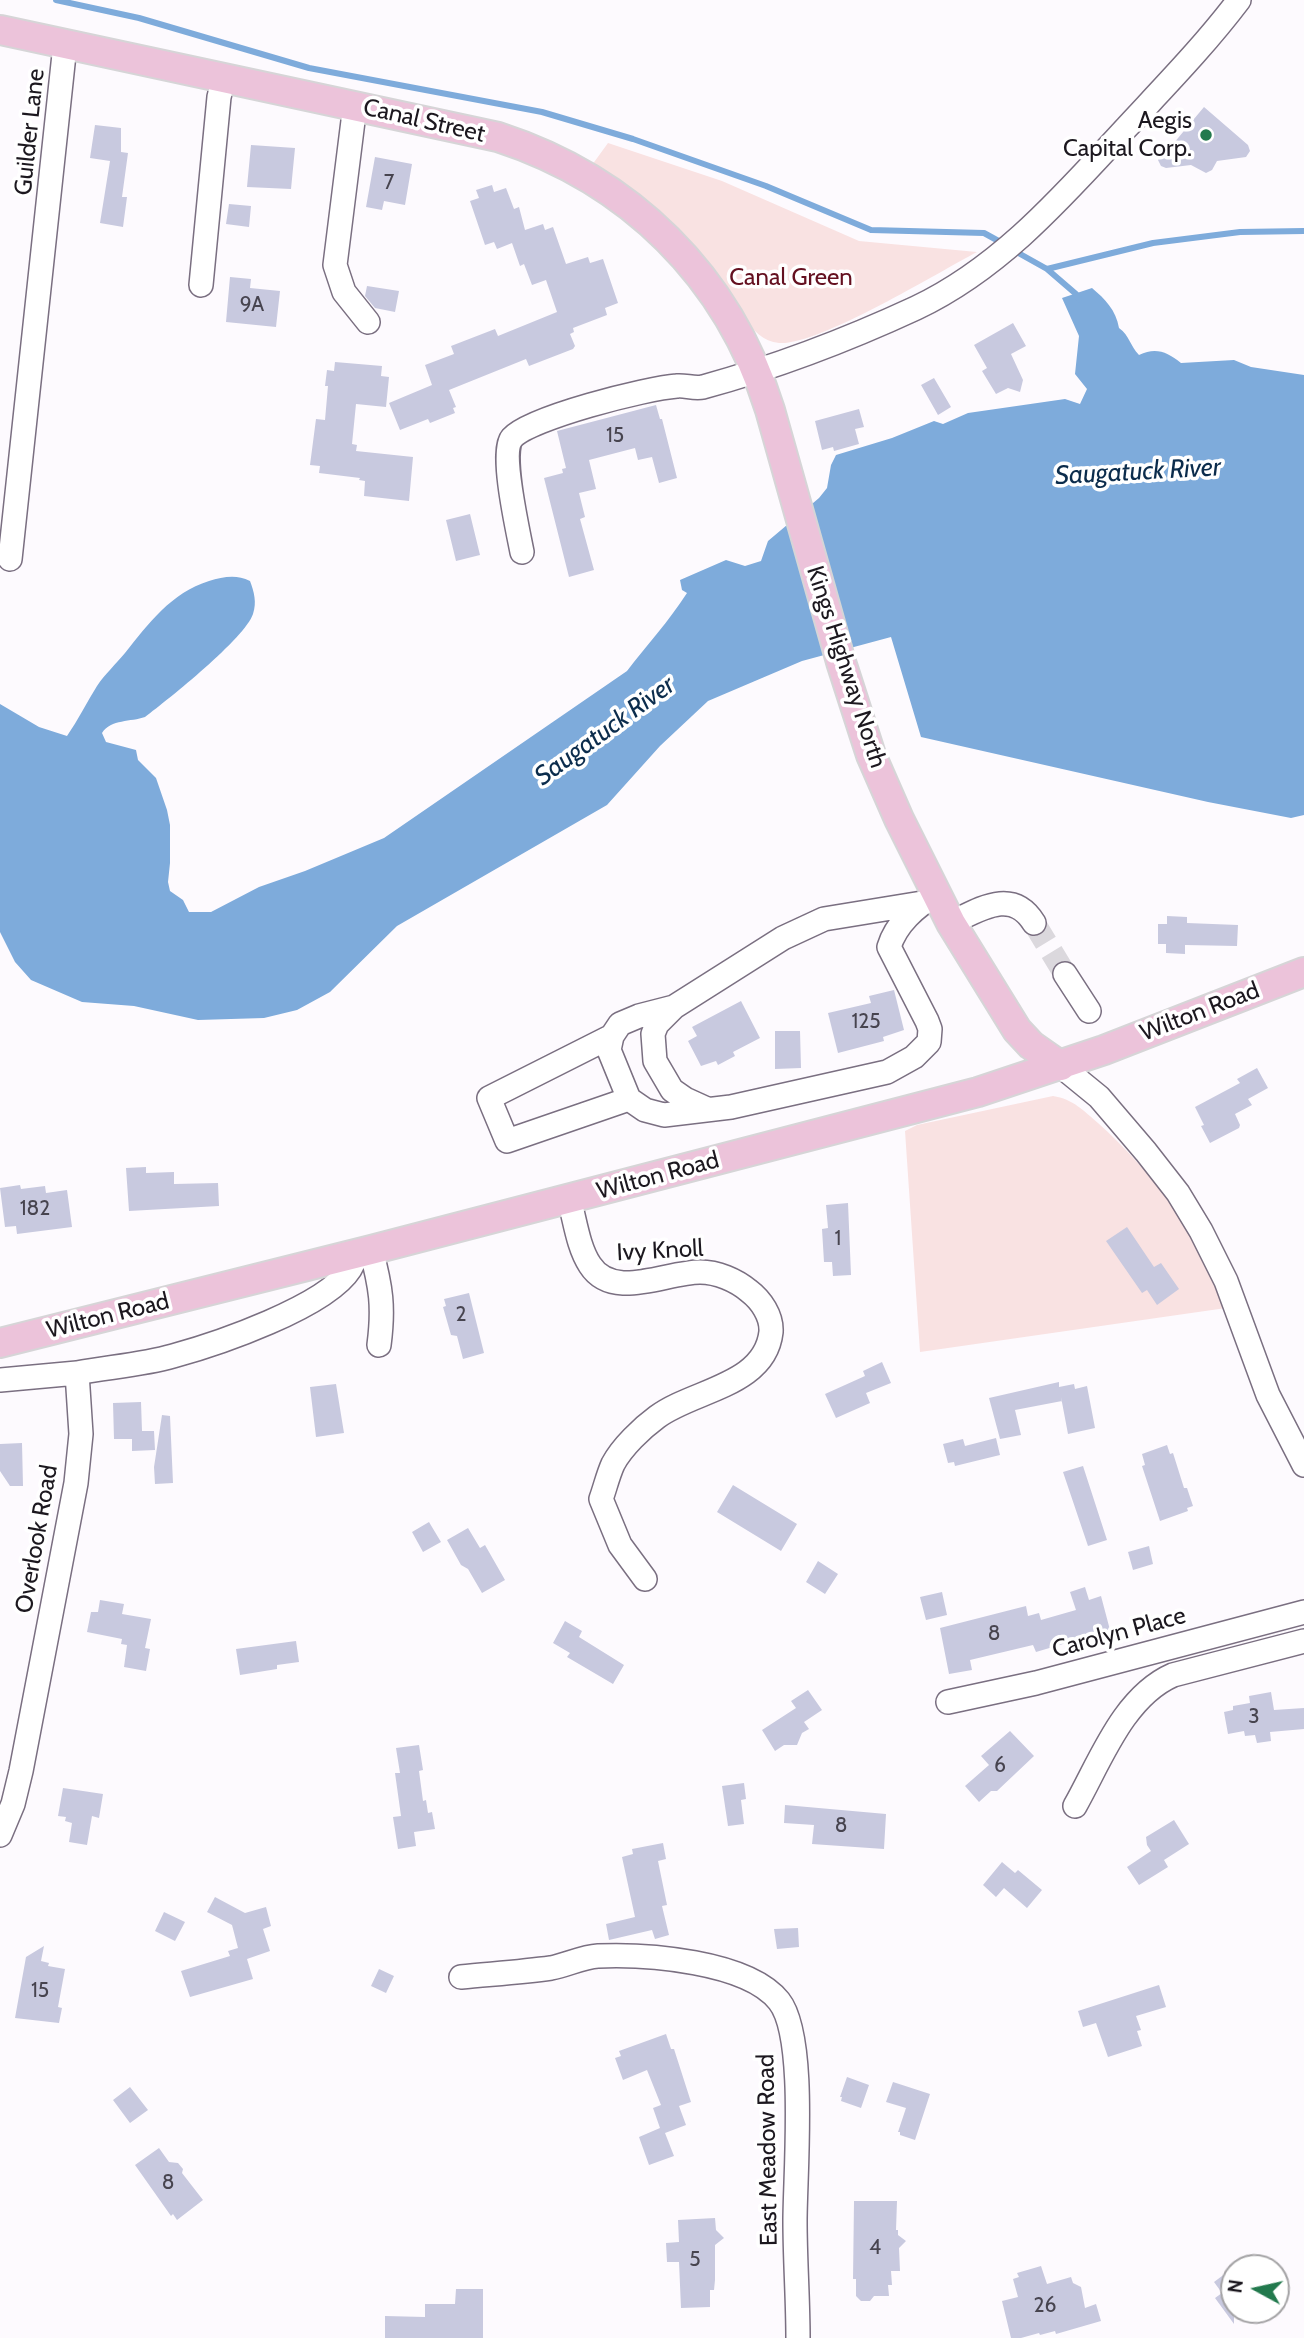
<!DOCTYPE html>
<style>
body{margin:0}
#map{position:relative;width:1304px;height:2338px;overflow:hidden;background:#fdfafe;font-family:Cabin,sans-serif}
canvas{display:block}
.north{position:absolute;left:1220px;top:2254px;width:70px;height:70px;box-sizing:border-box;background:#fff;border:2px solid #a4a3a5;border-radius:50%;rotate:278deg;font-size:19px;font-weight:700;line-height:28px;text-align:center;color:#1c181f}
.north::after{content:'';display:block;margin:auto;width:24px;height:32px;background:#22794d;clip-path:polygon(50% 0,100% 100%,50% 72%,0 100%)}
</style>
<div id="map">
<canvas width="1304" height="2338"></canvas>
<div class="north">N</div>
</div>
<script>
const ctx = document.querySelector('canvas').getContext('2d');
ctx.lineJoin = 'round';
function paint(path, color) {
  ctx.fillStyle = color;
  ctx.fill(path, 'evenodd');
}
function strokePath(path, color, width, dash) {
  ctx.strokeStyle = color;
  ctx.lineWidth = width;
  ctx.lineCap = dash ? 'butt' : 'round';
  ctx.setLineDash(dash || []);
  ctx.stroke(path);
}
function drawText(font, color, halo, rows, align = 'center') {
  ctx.font = font + ' Cabin,sans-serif';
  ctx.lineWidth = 7;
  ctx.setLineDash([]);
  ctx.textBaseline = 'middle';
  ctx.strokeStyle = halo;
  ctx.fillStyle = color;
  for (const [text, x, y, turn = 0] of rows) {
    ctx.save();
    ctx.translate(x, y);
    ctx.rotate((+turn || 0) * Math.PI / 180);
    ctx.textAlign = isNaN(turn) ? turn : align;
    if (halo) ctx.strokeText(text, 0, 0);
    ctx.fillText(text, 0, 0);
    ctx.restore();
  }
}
paint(new Path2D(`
 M608 143 722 181 859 241 977 252C937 273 818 346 779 343 748 340 736 299 720 278 686 231 638 199 592 165Z
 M1053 1096C1073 1099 1084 1111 1098 1123 1154 1173 1201 1239 1226 1308L920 1352 905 1131 917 1125Z`), '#f9e2e2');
paint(new Path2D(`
 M1092 288C1105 299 1116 310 1119 328 1130 336 1130 346 1139 355 1156 347 1167 352 1181 363L1234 360 1251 367 1304 375V815L1291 818 1208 802 921 737 891 637 802 661 708 701 660 746 607 805 397 926 330 992 297 1010 264 1018 198 1020 134 1006 82 1002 31 980 15 962 0 932V704L39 727 67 736C78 720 87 702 97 686 105 674 116 664 125 653 149 623 171 593 209 581 223 577 236 574 250 581 254 592 257 602 253 614 245 638 169 699 145 717 131 722 111 719 102 733L106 742 136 750 138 760 156 778 167 810 170 825V863L168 882 170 891 183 900 189 912H211L259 887 305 871 384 838 627 671C647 645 669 621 687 593L682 590 680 580 726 560 745 566 761 561 768 541 819 498 827 488 831 465 836 455 892 438 934 421 943 424 968 413 1065 399 1080 404 1087 389 1075 374 1079 336 1062 298Z`), '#7eabdb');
strokePath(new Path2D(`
 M56 0 139 18 309 68 542 112 633 139 766 186 871 230 984 233 1004 244
 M1013 250 1047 269 1153 243 1240 232 1304 231
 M1047 269 1076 294 1079 299`), '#7eabdb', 6);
paint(new Path2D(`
 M1204 107 1248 145 1250 151 1246 157 1217 161 1212 170 1206 173 1191 165 1166 168 1161 166 1158 160 1160 154 1168 150Z
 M95 125 121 128V152L128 153 122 197H127L123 227 100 223 110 161 90 158Z
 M251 145 295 148 291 189 247 187Z
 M375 157 412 164 405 205 384 201 382 210 366 207Z
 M492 185 494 192 506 188 514 209 519 207 525 230 543 224 545 230 553 227 566 264 588 257 590 263 603 259 618 303 605 308 607 315 573 328 574 332 570 334 575 346 573 349 529 366 526 359 449 390 456 407 453 408 455 413 430 423 428 419 400 430 389 403 432 385 425 365 454 354 451 346 495 329 498 336 557 312 546 280 532 285 524 264 520 266 512 243 497 249 494 242 485 245 470 201 479 198 476 190Z
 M229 204 251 206 249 227 226 224Z
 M230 277 251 279 250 288 280 291 276 327 226 322Z
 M367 286 399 291 395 312 375 308 365 296Z
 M1013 323 1026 346 1011 354 1023 380 1020 392 1008 388 996 394 982 371 987 368 974 345Z
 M335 362 382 366 381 376 389 377 386 407 356 404 352 444 357 445 356 451 413 457 409 501 364 496 365 481 359 480 360 478 319 473 320 466 310 465 316 419 325 420 328 386H325L327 370 334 371Z
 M934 378 951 407 938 415 921 385Z
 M656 405 660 419H662L677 478 659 483 652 457 638 460 635 448 589 460 596 489 579 493 585 517 580 519 594 570 569 577 544 478 563 473 562 469 566 468 557 431Z
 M859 409 864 427 855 429 859 444 834 451 833 447 822 450 815 421Z
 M470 514 480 555 456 561 446 520Z
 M1167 916 1187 917V923L1238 925 1237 946 1185 945V954L1166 953V944H1158V924H1167Z
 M894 990 904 1030 883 1037 884 1041 838 1053 828 1013 871 1003 869 996Z
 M741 1001 760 1038 733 1052 735 1056 718 1065 716 1061 701 1066 688 1041 697 1036 692 1027Z
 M775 1031H800L801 1068 775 1069Z
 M1257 1068 1268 1088 1248 1099 1252 1105 1235 1114 1240 1125 1239 1128 1210 1143 1201 1126 1204 1125 1195 1107 1240 1083 1237 1079Z
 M146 1167V1173L174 1172V1184L218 1183 219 1206 129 1211 126 1168Z
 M20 1185 21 1189 45 1186 46 1193 67 1190 72 1227 17 1234 16 1226 5 1227 0 1188Z
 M848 1203 851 1275 833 1276 832 1262H824L822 1229 828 1228 826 1205Z
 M1127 1227 1154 1267 1161 1263 1179 1289 1157 1305 1147 1290 1142 1293 1106 1241Z
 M469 1293 484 1353 463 1359 457 1336 451 1335 443 1307 446 1306 444 1299Z
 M882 1362 891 1383 866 1393 870 1403 836 1418 825 1394 865 1376 863 1371Z
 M1059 1382V1387L1074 1384 1075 1389 1087 1386 1095 1428 1068 1434 1061 1397 1062 1401 1015 1410 1021 1435 1000 1439 989 1398Z
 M336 1384 344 1433 316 1437 310 1387Z
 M141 1402 142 1431H154L155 1450 132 1451V1439H114L113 1403Z
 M162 1415 170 1416 173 1483 155 1484 154 1467Z
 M996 1438 1000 1455 955 1466 954 1462 948 1463 943 1444 963 1439 965 1446Z
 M22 1443 23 1486H10L0 1471V1444Z
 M1167 1445 1170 1454 1173 1453 1184 1488H1187L1193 1506 1187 1508 1188 1511 1160 1521 1142 1466 1145 1465 1142 1454Z
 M1083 1466 1107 1540 1088 1546 1063 1472Z
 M733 1485 797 1524 781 1551 717 1512Z
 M429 1522 441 1542 423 1552 412 1532Z
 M468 1528 480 1548 485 1545 505 1580 482 1593 468 1569 461 1565 447 1540Z
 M1149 1546 1153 1564 1133 1570 1128 1552Z
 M818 1561 838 1574 825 1594 806 1582Z
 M1085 1587 1089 1600 1101 1596 1110 1630 1036 1652 1033 1645 970 1660 972 1670 949 1674 940 1628 1026 1606 1028 1616 1039 1613 1041 1620 1076 1610 1070 1592Z
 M942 1592 947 1615 926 1620 920 1597Z
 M100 1600 124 1604 122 1614 151 1619 145 1648 150 1649 146 1671 124 1667 127 1645 121 1644 122 1639 87 1632 91 1612H98Z
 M565 1621 582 1631 579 1637 624 1665 613 1684 567 1657 570 1653 553 1643Z
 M296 1641 299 1662 277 1665V1669L240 1675 236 1649Z
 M808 1690 822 1710 804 1722 809 1729 802 1733 797 1745H784L775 1751 762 1730 796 1708 791 1701Z
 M1271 1692 1274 1710 1304 1708V1729L1270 1732 1271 1741 1257 1743 1255 1735 1245 1736 1244 1731 1228 1734 1224 1712 1233 1710V1706L1250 1703 1249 1696Z
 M1010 1731 1034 1756 997 1791H991L979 1802 965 1786 989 1765 981 1756Z
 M419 1745 423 1770 419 1771 423 1801 426 1800 428 1813 432 1812 435 1829 414 1832 416 1846 398 1849 393 1817 401 1816 395 1773H400L396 1748Z
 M744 1783 746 1799 741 1800 744 1824 728 1826 722 1786Z
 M63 1788 103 1794 99 1818 92 1816 87 1845 69 1842 72 1823 65 1821 66 1817 58 1816Z
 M785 1805 886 1814 884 1849 812 1844 814 1825 784 1823Z
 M1174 1820 1189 1844 1164 1860 1168 1867 1139 1885 1127 1867 1151 1851 1147 1845 1146 1837Z
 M663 1843 666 1859 658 1861 667 1905 662 1906 669 1935 655 1939 652 1930 609 1940 606 1924 635 1917 622 1857 633 1854 632 1849Z
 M1002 1862 1015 1873 1018 1870 1042 1890 1027 1908 1004 1888 996 1897 983 1885Z
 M215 1897 245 1913 266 1907 271 1926 263 1929 270 1951 247 1959 253 1979 190 1997 181 1971 230 1956 228 1951 238 1948 232 1925 207 1912Z
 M164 1912 185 1922 175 1941 155 1931Z
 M798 1928 799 1947 777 1949 774 1929Z
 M44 1946 41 1961 49 1963 48 1966 65 1969 58 2007 62 2008 59 2023 15 2018 26 1957Z
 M379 1969 394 1976 386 1993 371 1986Z
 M1159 1985 1166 2007 1136 2016 1141 2030 1137 2031 1142 2046 1108 2057 1096 2023 1083 2027 1078 2011Z
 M666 2034 671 2049H674L691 2102 679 2106 686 2125 665 2133 674 2156 649 2165 639 2137 660 2128 653 2108 661 2105 647 2070 623 2080 615 2058 621 2056 619 2051Z
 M847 2077 869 2085 861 2108 841 2101 842 2097H840Z
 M893 2082 930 2094 915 2140 900 2135V2132H898L906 2108 886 2102Z
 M130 2087 148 2110 130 2123 113 2100Z
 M159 2148 169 2162 178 2163 183 2169 182 2173 203 2200 177 2220 173 2214 171 2216 135 2165Z
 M854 2201H897L896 2230H898V2235L906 2241 899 2248 900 2271H891L892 2285H888L889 2296H874L870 2301H861L856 2296V2279H853Z
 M715 2218 716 2230 724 2238 715 2245V2280L714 2290H710V2307L681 2308 679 2262H667L666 2243 679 2242 678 2220Z
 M1041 2266 1047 2284 1071 2277 1073 2283 1081 2287 1085 2308 1096 2304 1101 2321 1056 2334 1055 2331 1040 2335 1039 2333 1021 2338H1011L1002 2301 1018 2297 1013 2279 1019 2277 1017 2273Z
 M1234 2267V2324L1215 2298 1222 2293 1214 2282Z
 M456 2289H483V2338H385V2316L425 2317V2304H455Z`), '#c8c9df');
strokePath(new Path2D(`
 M1034 923 1065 974`), '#dbd8dd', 23, [23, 11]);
const minor = new Path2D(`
 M355 105 335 265 344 292 368 322
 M201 285 219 97 224 78
 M522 552C518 531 500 452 512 438 529 418 647 388 677 386 685 385 694 389 703 387 776 367 847 340 916 308 1001 268 1064 195 1127 127 1165 86 1205 45 1239 0
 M10 559 65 45
 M951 923C979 910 1012 887 1034 923
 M1065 974 1089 1011
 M674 1007 639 1016 620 1024 612 1036 609 1050 629 1099 645 1110 664 1115 731 1107 887 1072 914 1057 929 1042 930 1029 927 1021 889 947C896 924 916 906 936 895
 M612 1036 489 1098 507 1141 629 1099
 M1061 1066 1099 1097 1146 1152 1178 1193 1201 1231 1226 1281 1268 1395 1304 1465
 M707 1109 685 1099 672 1090 655 1061 653 1034 657 1024 674 1007 783 938 824 919 922 903
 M569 1199C575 1220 578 1247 590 1265 613 1301 666 1272 700 1272 717 1272 736 1280 749 1291 761 1300 772 1316 771 1332 765 1386 693 1390 657 1417 642 1428 622 1447 613 1464 608 1475 605 1488 601 1499L620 1545 645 1579
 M371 1250C381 1287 384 1307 379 1345
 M77 1373C108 1367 142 1365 173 1356 217 1344 326 1307 350 1269 353 1264 355 1259 357 1254
 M0 1380 77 1373 81 1434 76 1483 21 1771 13 1804 0 1835
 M948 1702 1036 1683 1304 1612
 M1075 1806C1100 1762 1123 1697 1173 1675L1304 1641
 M461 1977C491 1974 522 1972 551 1968 567 1965 582 1957 598 1956 646 1954 747 1961 779 2001 807 2036 795 2172 795 2221 795 2260 798 2299 798 2338`);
const major = new Path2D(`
 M0 30 498 137C630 180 728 276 770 410L841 662 871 755 899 819 951 923 1017 1030 1031 1045 1061 1066
 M0 1343 371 1250 978 1092 1104 1050 1304 972`);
strokePath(minor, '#7a6f81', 26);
strokePath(major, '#d6d5d7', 32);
strokePath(minor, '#fff', 23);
strokePath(major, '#ecc3da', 28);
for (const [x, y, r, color] of [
 [1206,135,7,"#22794d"]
]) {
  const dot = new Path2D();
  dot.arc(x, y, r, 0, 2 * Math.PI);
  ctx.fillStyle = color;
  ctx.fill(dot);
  strokePath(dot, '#fff', 2.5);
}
drawText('21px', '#47444f', null, [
 ["7",389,183],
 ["9A",252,305],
 ["15",615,436],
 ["125",866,1022],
 ["182",35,1209],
 ["1",838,1239],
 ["2",461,1315],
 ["8",994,1634],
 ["3",1254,1717],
 ["6",1000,1766],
 ["8",841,1826],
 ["15",40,1991],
 ["8",168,2183],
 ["4",875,2248],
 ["5",695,2260],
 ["26",1045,2306]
]);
drawText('24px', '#1c181f', '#fff', [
 ["Canal Street",424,121,13],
 ["Guilder Lane",30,132,-84],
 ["Kings Highway North",846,667,72],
 ["Wilton Road",1200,1012,-21],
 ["Wilton Road",658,1176,-15],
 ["Ivy Knoll",660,1251,-3],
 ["Wilton Road",108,1316,-14],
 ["Overlook Road",37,1539,-80],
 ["Carolyn Place",1119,1633,-15],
 ["East Meadow Road",768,2150,-91]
]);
drawText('24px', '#1c181f', '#fff', [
 ["Aegis",1192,121],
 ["Capital Corp.",1192,149]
], 'right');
drawText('24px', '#641020', '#fff', [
 ["Canal Green",791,278]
]);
drawText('italic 26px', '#0b2c4c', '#fff', [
 ["Saugatuck River",1138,472,-3],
 ["Saugatuck River",605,731,-36]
]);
</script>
